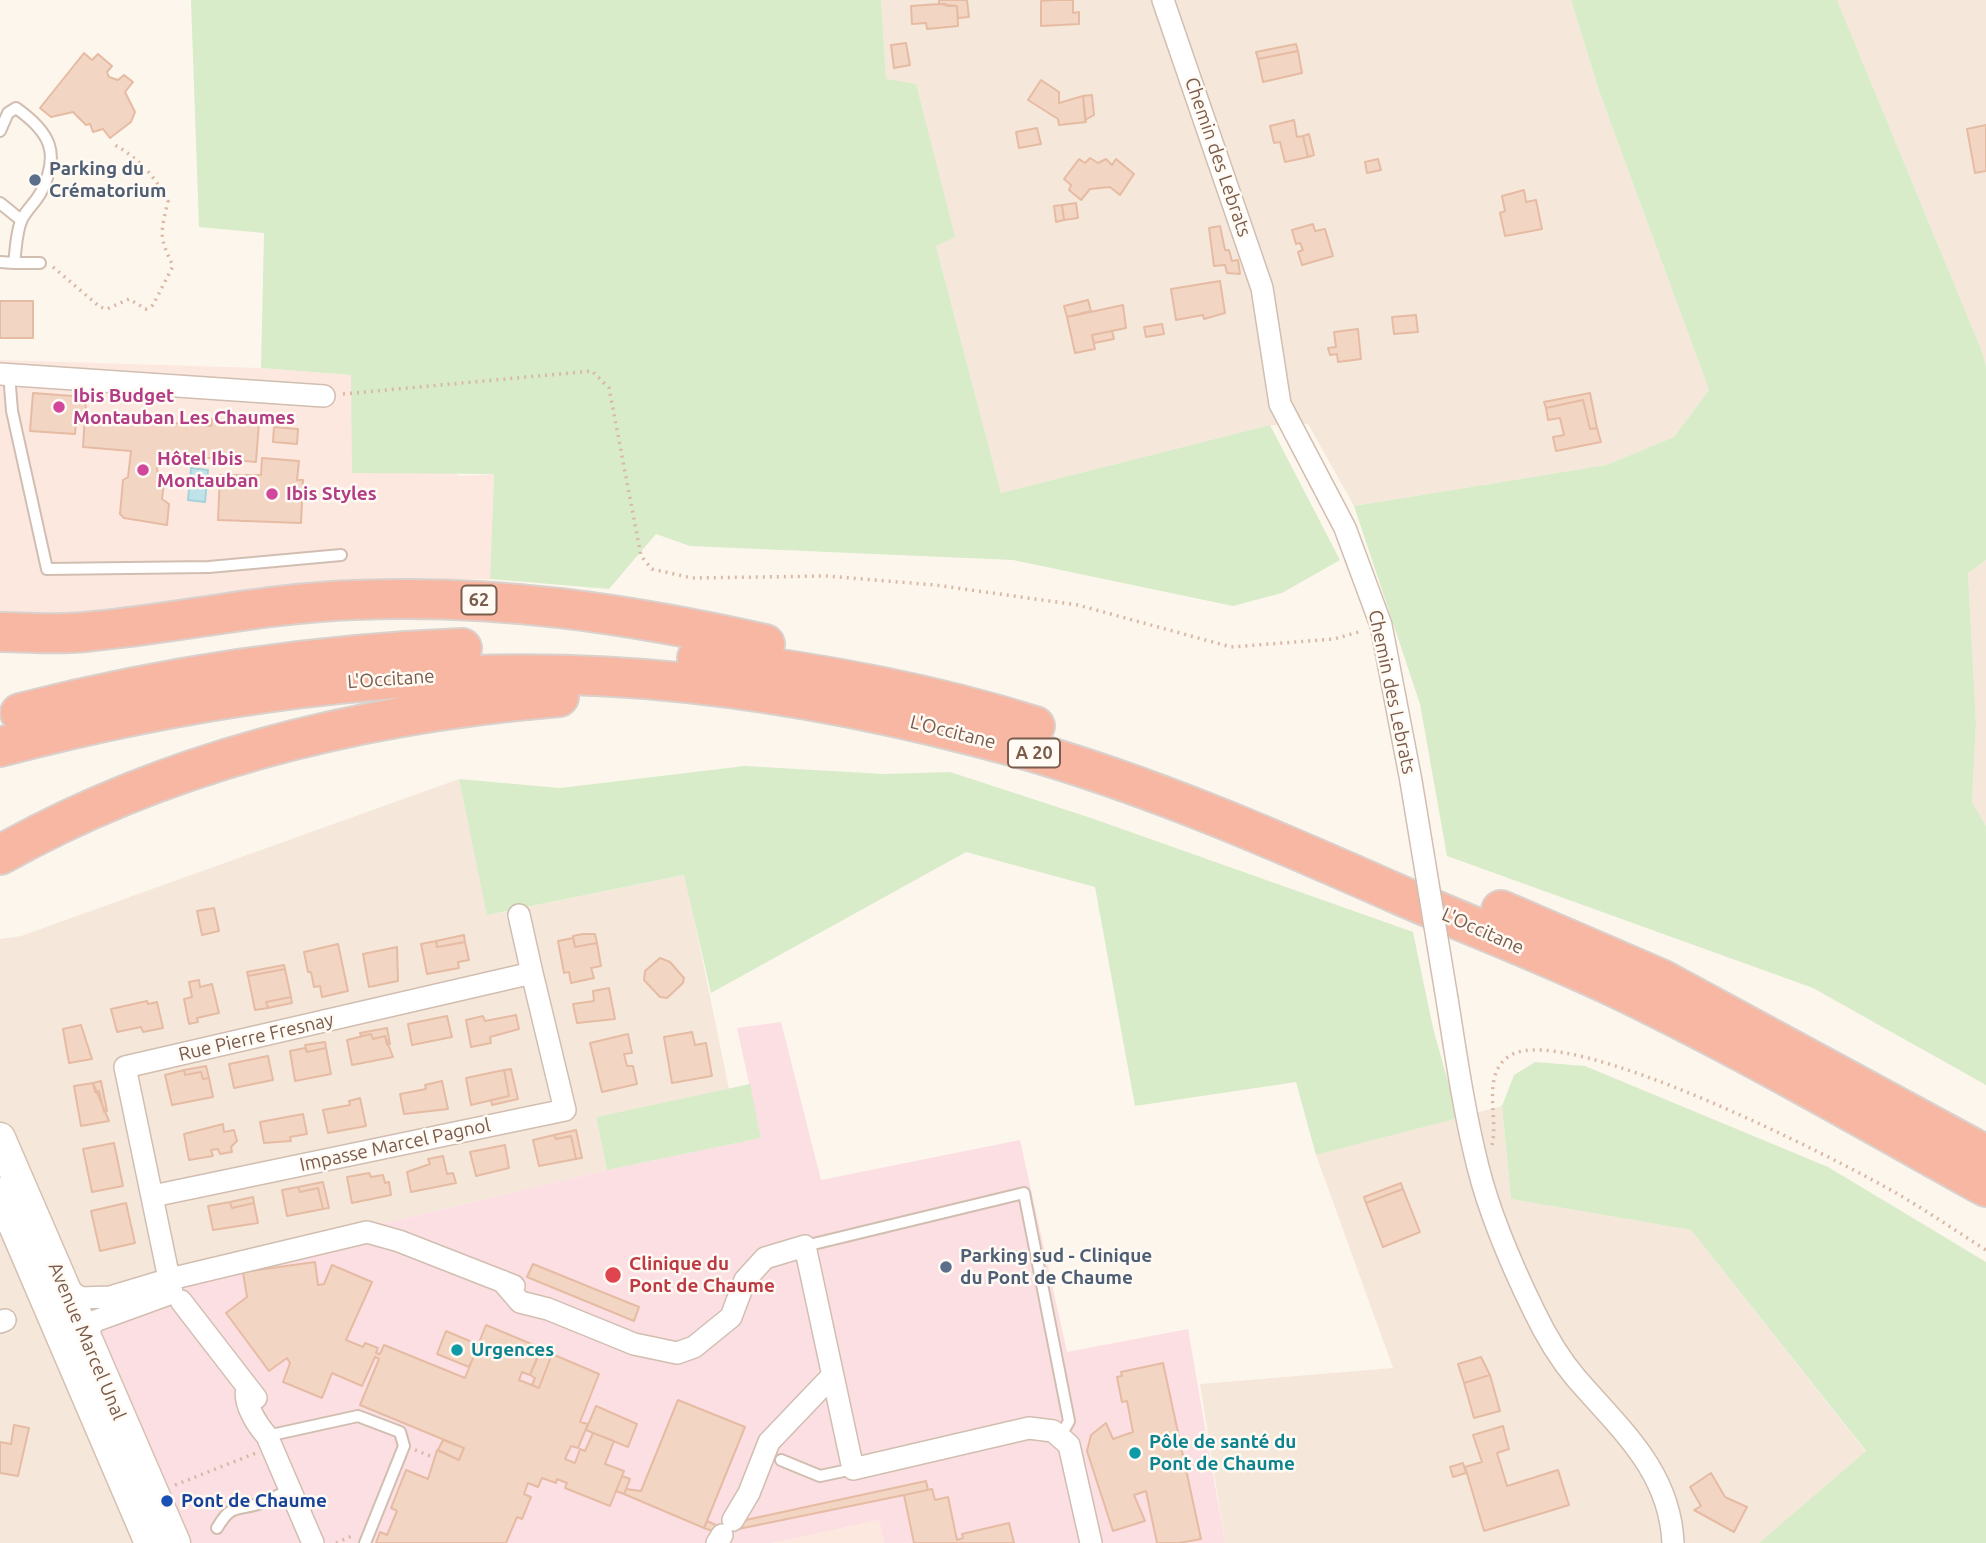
<!DOCTYPE html>
<meta charset="utf-8">
<style>
body{margin:0}
canvas{display:block;background:#fdf6ec}
</style>
<canvas width="1986" height="1543"></canvas>
<script>
const ctx = document.querySelector('canvas').getContext('2d');
ctx.lineJoin = 'round';
function paint(path, color) {
  ctx.fillStyle = color;
  ctx.fill(path, 'evenodd');
}
function strokePath(path, color, width, dash) {
  ctx.strokeStyle = color;
  ctx.lineWidth = width;
  ctx.lineCap = dash ? 'butt' : 'round';
  ctx.setLineDash(dash || []);
  ctx.stroke(path);
}
function drawText(font, color, halo, rows, align = 'center') {
  ctx.font = font + ' Ubuntu,sans-serif';
  ctx.lineWidth = 5;
  ctx.setLineDash([]);
  ctx.textBaseline = 'middle';
  ctx.strokeStyle = halo;
  ctx.fillStyle = color;
  for (const [text, x, y, turn = 0] of rows) {
    ctx.save();
    ctx.translate(x, y);
    ctx.rotate((+turn || 0) * Math.PI / 180);
    ctx.textAlign = isNaN(turn) ? turn : align;
    if (halo) ctx.strokeText(text, 0, 0);
    ctx.fillText(text, 0, 0);
    ctx.restore();
  }
}
paint(new Path2D(`
 M881 0H1571L1599 91 1709 390 1674 437 1606 465 1354 506 1308 424 1270 425 1001 493 936 246 954 237 886 80Z
 M1837 0H1986V367L1983 354Z
 M1986 560V826L1972 802 1976 723 1968 572Z
 M459 779 488 915 685 875 729 1089 596 1117 607 1170 222 1262 168 1301 106 1329 187 1543H0V939L21 936Z
 M1502 1106 1511 1199 1691 1230 1866 1452 1759 1543H1225L1200 1384 1393 1368 1316 1155Z`), '#f5e8da');
paint(new Path2D(`
 M0 360 261 368 352 375 459 476 494 474 490 579 320 581 40 618 0 615Z
 M879 1520 884 1543H772Z`), '#fde8e0');
paint(new Path2D(`
 M781 1022 821 1180 1020 1140 1067 1352 1188 1329 1225 1543H884L879 1520 772 1543H187L100 1336 106 1329 168 1301 177 1283 222 1262 607 1170 761 1138 737 1028Z`), '#fbdfe3');
paint(new Path2D(`
 M191 0H881L886 79 916 84 955 237 936 246 1001 493 1270 425 1340 560 1282 593 1233 606 1013 560 690 546 656 534 609 589 490 579 494 474 352 473 351 375 261 368 264 233 199 227Z
 M1571 0H1837L1983 354 1986 367V560L1968 573 1976 723 1972 802 1986 826V1085L1813 988 1447 856 1420 704 1354 506 1606 465 1674 437 1709 390 1599 91Z
 M745 766 884 774 950 772 1091 818 1413 932 1433 1028 1458 1118 1316 1155 1296 1082 1135 1106 1095 887 966 852 711 993 684 875 487 915 459 779 560 788Z
 M1535 1062 1585 1066 1828 1167 1986 1262V1543H1759L1866 1451 1691 1230 1511 1199 1502 1106 1514 1075Z
 M750 1084 761 1138 607 1170 596 1117Z`), '#d8ecc9');
const water = new Path2D(`
 M191 468 208 470 205 502 188 500Z`);
paint(water, '#bfe3e8');
strokePath(water, '#a5d3da', 2);
const building = new Path2D(`
 M939 0H967L969 17 958 18 957 6H946V4H939Z
 M1053 0H1073V13L1079 12V24L1041 26V1Z
 M939 4 957 6 958 26 927 29 926 23 912 24 911 6Z
 M906 43 910 65 894 68 891 45Z
 M1296 44 1298 51 1258 59 1256 52Z
 M1298 51 1302 73 1263 82 1258 59Z
 M84 53 92 60 98 54 112 66 107 72 109 77 118 80 124 75 133 82 125 92 135 112 131 122 110 138 103 129 93 132 90 124 86 125 73 112 51 117 40 108Z
 M1041 80 1059 92V103L1083 96 1086 122 1059 125 1058 119 1028 100Z
 M1092 95 1094 115 1085 120 1083 96Z
 M1294 120 1297 137 1303 136 1308 157 1285 162 1280 142 1274 143 1270 126Z
 M1986 125V171L1975 173 1967 129Z
 M1037 128 1041 144 1019 148 1016 132Z
 M1309 134 1314 155 1308 157 1303 136Z
 M1090 158 1098 163 1106 159 1112 165 1116 159 1134 174 1120 195 1110 187 1090 189 1081 200 1069 190 1071 185 1064 179 1079 159 1085 163Z
 M1378 159 1381 170 1367 173 1365 162Z
 M1524 190 1526 202 1536 200 1542 229 1505 236 1500 213 1505 211 1502 196Z
 M1076 203 1078 218 1064 220 1062 205Z
 M1062 205 1064 220 1056 222 1054 206Z
 M1313 224 1315 231 1325 229 1333 256 1302 265 1298 252 1303 250 1300 243 1296 244 1292 230Z
 M1220 226 1225 250H1229L1232 261 1238 260 1240 274 1227 273 1225 265 1214 266 1209 228Z
 M1220 281 1225 313 1204 319 1203 315 1176 320 1171 289Z
 M1088 300 1091 311 1067 317 1064 306Z
 M0 301H33V338H0Z
 M1123 305 1126 328 1092 335 1095 349 1075 353 1067 317Z
 M1416 315 1418 332 1394 334 1392 317Z
 M1162 324 1164 334 1146 337 1144 327Z
 M1358 329 1361 359 1338 362 1337 354 1330 355 1328 348 1336 347 1334 332Z
 M1112 331 1114 339 1094 343 1092 335Z
 M33 393 86 397 85 424H76L75 434 30 431Z
 M1590 393 1597 428 1590 429 1583 400 1546 408 1544 402Z
 M1583 400 1590 429 1597 428 1601 442 1556 451 1553 437 1564 435 1560 418 1548 420 1546 408Z
 M85 416 211 426 212 419 259 422 256 462 160 454 157 469 159 480 164 483 162 499 169 504 167 525 124 518 120 514 123 480 128 477 131 451 83 447Z
 M274 427 298 429 297 444 273 442Z
 M262 458 299 461 297 480H303L301 523 218 520 220 475H261Z
 M214 908 219 931 202 935 197 911Z
 M583 934H595L597 943 575 947 573 936Z
 M464 935 465 942 437 947 436 941Z
 M573 938 575 947 597 943 601 966 591 968 594 978 571 983 569 972 564 973 558 941Z
 M436 941 437 947 465 942 469 960 458 962 459 968 427 974 421 944Z
 M338 944 348 991 322 997 320 986 314 987 311 972H308L304 952Z
 M397 947 398 981 369 987 363 954Z
 M660 958 670 962 684 978 683 983 667 998 660 997 644 980 645 971Z
 M284 965 285 969 248 976 247 972Z
 M285 969 291 997 266 1002 268 1008 255 1010 248 976Z
 M199 980 200 987 212 984 219 1013 197 1018 198 1022 189 1024 184 999 192 997 189 982Z
 M609 988 615 1019 577 1023 573 1004 594 1001 593 991Z
 M291 997 292 1003 268 1008 266 1002Z
 M147 1001 148 1004 157 1002 163 1028 143 1032 141 1027 117 1032 111 1009Z
 M516 1015 519 1029 490 1037 491 1043 471 1047 466 1020 483 1016 485 1021Z
 M447 1016 452 1037 412 1045 408 1024Z
 M81 1025 92 1059 69 1063 63 1029Z
 M387 1028 390 1044 387 1045 385 1036 373 1039 371 1034 361 1036 360 1033Z
 M692 1032 695 1045 706 1043 712 1076 672 1083 664 1037Z
 M371 1034 373 1039 385 1036 393 1057 352 1065 347 1040Z
 M628 1034 632 1053 624 1054 627 1066H633L637 1084 602 1092 590 1043Z
 M325 1042 326 1048 307 1052 305 1045Z
 M305 1048 307 1052 326 1048 331 1074 295 1081 290 1051Z
 M268 1056 273 1080 234 1088 229 1064Z
 M206 1066 209 1078 203 1079 201 1072 185 1075 184 1070Z
 M511 1069 518 1099 492 1105 491 1100 509 1096 504 1070Z
 M184 1070 185 1075 201 1072 203 1079 209 1078 213 1097 172 1105 165 1075Z
 M504 1070 509 1096 471 1105 466 1078Z
 M101 1081 107 1111 104 1112 99 1091 95 1092 93 1083Z
 M442 1081 448 1109 404 1114 400 1094 426 1089 425 1085Z
 M93 1083 109 1121 81 1126 74 1086Z
 M360 1098 366 1126 328 1133 323 1110 350 1105 349 1101Z
 M303 1114 307 1134 290 1137 291 1141 264 1143 260 1122Z
 M223 1124 224 1132 234 1130 237 1141 231 1147 232 1152 220 1154 218 1149 211 1150 213 1156 189 1160 184 1134Z
 M576 1130 582 1158 576 1159 571 1136 556 1139 554 1135Z
 M554 1135 556 1139 571 1136 576 1159 539 1166 533 1140Z
 M114 1143 123 1186 92 1192 83 1149Z
 M505 1145 509 1168 476 1176 470 1152Z
 M443 1156 447 1174 453 1173 456 1183 411 1192 407 1172 430 1164 428 1159Z
 M369 1173 371 1177 383 1175 385 1183 389 1182 391 1195 352 1203 347 1177Z
 M323 1182 329 1208 323 1209 318 1188 300 1192 298 1187Z
 M1401 1183 1403 1189 1366 1203 1364 1197Z
 M298 1187 300 1192 318 1188 323 1209 287 1216 282 1190Z
 M1403 1189 1420 1232 1383 1247 1366 1203Z
 M253 1197 254 1203 232 1208 230 1202Z
 M230 1202 232 1208 254 1203 258 1223 213 1230 208 1206Z
 M126 1203 135 1243 100 1251 91 1211Z
 M315 1262 318 1285 324 1284 332 1265 372 1282 346 1340 363 1347 365 1343 378 1348 376 1353 380 1354 384 1345 465 1378 486 1325 541 1348 530 1375 522 1372 519 1380 539 1388 552 1354 599 1374 580 1422 588 1424 578 1448 571 1446 565 1459 575 1463 580 1449 585 1451 593 1433 614 1441 605 1464 624 1471 610 1506 565 1488 567 1483 557 1479 556 1483 542 1478 538 1487 528 1483 524 1494 531 1497 522 1519 517 1517 506 1543H376L380 1532 387 1535 397 1511 391 1508 406 1470 428 1479 437 1450 459 1460 464 1448 360 1405 379 1359 375 1357 362 1386 332 1373 322 1398 283 1382 290 1363 287 1358 269 1371 226 1313 247 1297 243 1272Z
 M533 1264 639 1307 634 1321 527 1277Z
 M446 1331 479 1345 469 1367 437 1354Z
 M540 1352 551 1357 539 1388 532 1385 535 1378 530 1375Z
 M1481 1357 1490 1375 1464 1383 1458 1364Z
 M1163 1363 1201 1539 1179 1543H1157L1146 1491 1134 1495 1145 1521 1113 1531 1087 1451 1091 1435 1106 1423 1113 1439 1133 1432 1127 1401 1122 1402 1117 1377 1122 1376 1121 1372Z
 M1490 1375 1500 1411 1474 1418 1464 1383Z
 M678 1400 745 1427 704 1528 624 1494 626 1489 641 1491Z
 M596 1406 637 1424 628 1447 586 1430Z
 M14 1425 29 1428 18 1476 0 1473V1442L11 1444Z
 M1503 1426 1509 1449 1497 1453 1507 1486 1558 1470 1569 1505 1484 1531 1465 1467 1482 1462 1473 1435Z
 M443 1440 464 1448 459 1460 438 1450Z
 M1463 1463 1466 1473 1453 1477 1450 1467Z
 M1711 1473 1725 1497 1747 1507 1734 1532 1694 1510 1701 1506 1690 1487Z
 M622 1476 630 1479 624 1494 616 1491Z
 M926 1481 928 1490 909 1494 719 1533 704 1528 707 1521 718 1526Z
 M932 1489 935 1500 948 1497 957 1540 963 1538 962 1534 1009 1523 1014 1543H914L904 1495Z`);
paint(building, '#f3d5c3');
strokePath(building, '#e6bba3', 2);
const lane = new Path2D(`
 M0 131 8 113 16 108C50 132 61 153 41 192 36 202 27 209 22 219 16 231 16 250 14 263L0 262
 M0 203 21 220
 M14 263H40
 M9 374 12 411 47 569 209 567 341 555
 M805 1246 1024 1193 1069 1421 1060 1437
 M267 1436 358 1416 400 1432 404 1446 365 1543
 M781 1460 820 1476 853 1469
 M217 1528C231 1504 235 1511 258 1504 269 1501 280 1494 290 1490`);
const street = new Path2D(`
 M1163 0 1262 288 1280 404 1345 528 1381 625 1411 781
 M0 374 324 396
 M519 915 532 973
 M1447 999C1456 1055 1464 1112 1478 1167 1490 1215 1512 1266 1534 1311 1545 1334 1559 1358 1576 1378 1620 1429 1670 1471 1673 1543
 M153 1196 565 1110 532 973 125 1067 172 1293
 M502 1281 520 1302 548 1309 634 1344 677 1353 694 1347 731 1317 745 1280 765 1258 805 1246 853 1469 1029 1428 1053 1431 1069 1445 1091 1543
 M65 1288 81 1298 110 1297 170 1279 367 1232 399 1241 514 1286
 M181 1301 256 1398
 M0 1322 5 1320
 M85 1335 95 1321 172 1293
 M247 1389C243 1403 257 1425 267 1436L313 1543
 M733 1520 749 1493 769 1442 832 1376
 M717 1543 722 1535`);
const secondary = new Path2D(`
 M0 1138 175 1543
 M0 1193 150 1543`);
const highway = new Path2D(`
 M0 632C28 632 57 635 85 632 175 624 264 603 354 600 496 594 626 613 765 644
 M697 658C811 671 925 691 1035 726
 M20 713C165 676 312 654 462 648
 M0 747C225 688 456 658 688 683 800 695 911 718 1019 748 1150 785 1278 841 1402 896 1485 932 1572 965 1653 1006 1766 1062 1876 1126 1986 1187
 M0 855C171 759 365 713 559 697
 M1501 910 1661 979 1986 1155`);
strokePath(lane, '#d1beb0', 14);
strokePath(street, '#d1beb0', 24);
strokePath(secondary, '#d6c0b0', 33);
strokePath(highway, '#dad1cd', 42);
strokePath(new Path2D(`
 M53 267 100 307 107 309 129 299 146 309 153 305 173 266C158 235 161 233 168 201 154 175 138 157 111 143
 M343 394 592 371 609 388 641 556 652 569 692 578 827 576 935 585 1078 605 1231 647 1334 639 1362 631
 M1492 1145C1499 1118 1480 1073 1511 1055 1569 1022 1837 1159 1896 1193 1927 1211 1956 1231 1986 1250
 M415 1450 433 1457
 M175 1485 256 1453
 M336 1543 354 1535`), '#d9b8a5', 3.5, [2, 5]);
strokePath(lane, '#fff', 10);
strokePath(street, '#fff', 21);
strokePath(secondary, '#fff', 30);
strokePath(highway, '#f7b7a3', 38);
const streetBridge = new Path2D(`
 M1411 781 1447 999`);
strokePath(streetBridge, '#d1beb0', 24, []);
strokePath(streetBridge, '#fff', 21);
for (const [x, y, r, color] of [
 [35,180,7,"#5c6f8a"],
 [59,407,7,"#d1479c"],
 [143,470,7,"#d1479c"],
 [272,494,7,"#d1479c"],
 [946,1267,7,"#5c6f8a"],
 [613,1275,9,"#e0444e"],
 [457,1350,7,"#0f9aa8"],
 [1135,1453,7,"#0f9aa8"],
 [167,1501,7,"#1a4fb4"]
]) {
  const dot = new Path2D();
  dot.arc(x, y, r, 0, 2 * Math.PI);
  ctx.fillStyle = color;
  ctx.fill(dot);
  strokePath(dot, '#fffaf3', 2.5);
}
for (const [x, y, w] of [
 [479,600,35],
 [1034,753,52]
]) {
  const box = new Path2D();
  box.roundRect(x - w / 2, y - 14.5, w, 29, 5);
  ctx.fillStyle = '#fffaf3';
  ctx.fill(box);
  strokePath(box, '#7a5c4d', 2);
}
drawText('bold 18px', '#7a5c4d', null, [
 ["62",479,600],
 ["A 20",1034,753]
]);
drawText('19px', '#7a5c4d', '#fffaf3', [
 ["Chemin des Lebrats",1218,157,71],
 ["L'Occitane",391,679,-4],
 ["Chemin des Lebrats",1392,692,78],
 ["L'Occitane",953,732,14],
 ["L'Occitane",1483,931,24],
 ["Rue Pierre Fresnay",256,1037,-13],
 ["Impasse Marcel Pagnol",395,1145,-12],
 ["Avenue Marcel Unal",87,1341,67]
]);
drawText('bold 19px', '#4e5e75', '#fffaf3', [
 ["Parking du",49,169],
 ["Crématorium",49,191],
 ["Parking sud - Clinique",960,1256],
 ["du Pont de Chaume",960,1278]
], 'left');
drawText('bold 19px', '#b23c85', '#fffaf3', [
 ["Ibis Budget",73,396],
 ["Montauban Les Chaumes",73,418],
 ["Hôtel Ibis",157,459],
 ["Montauban",157,481],
 ["Ibis Styles",286,494]
], 'left');
drawText('bold 19px', '#be3a42', '#fffaf3', [
 ["Clinique du",629,1264],
 ["Pont de Chaume",629,1286]
], 'left');
drawText('bold 19px', '#0d838f', '#fffaf3', [
 ["Urgences",471,1350],
 ["Pôle de santé du",1149,1442],
 ["Pont de Chaume",1149,1464]
], 'left');
drawText('bold 19px', '#164399', '#fffaf3', [
 ["Pont de Chaume",181,1501]
], 'left');
</script>
